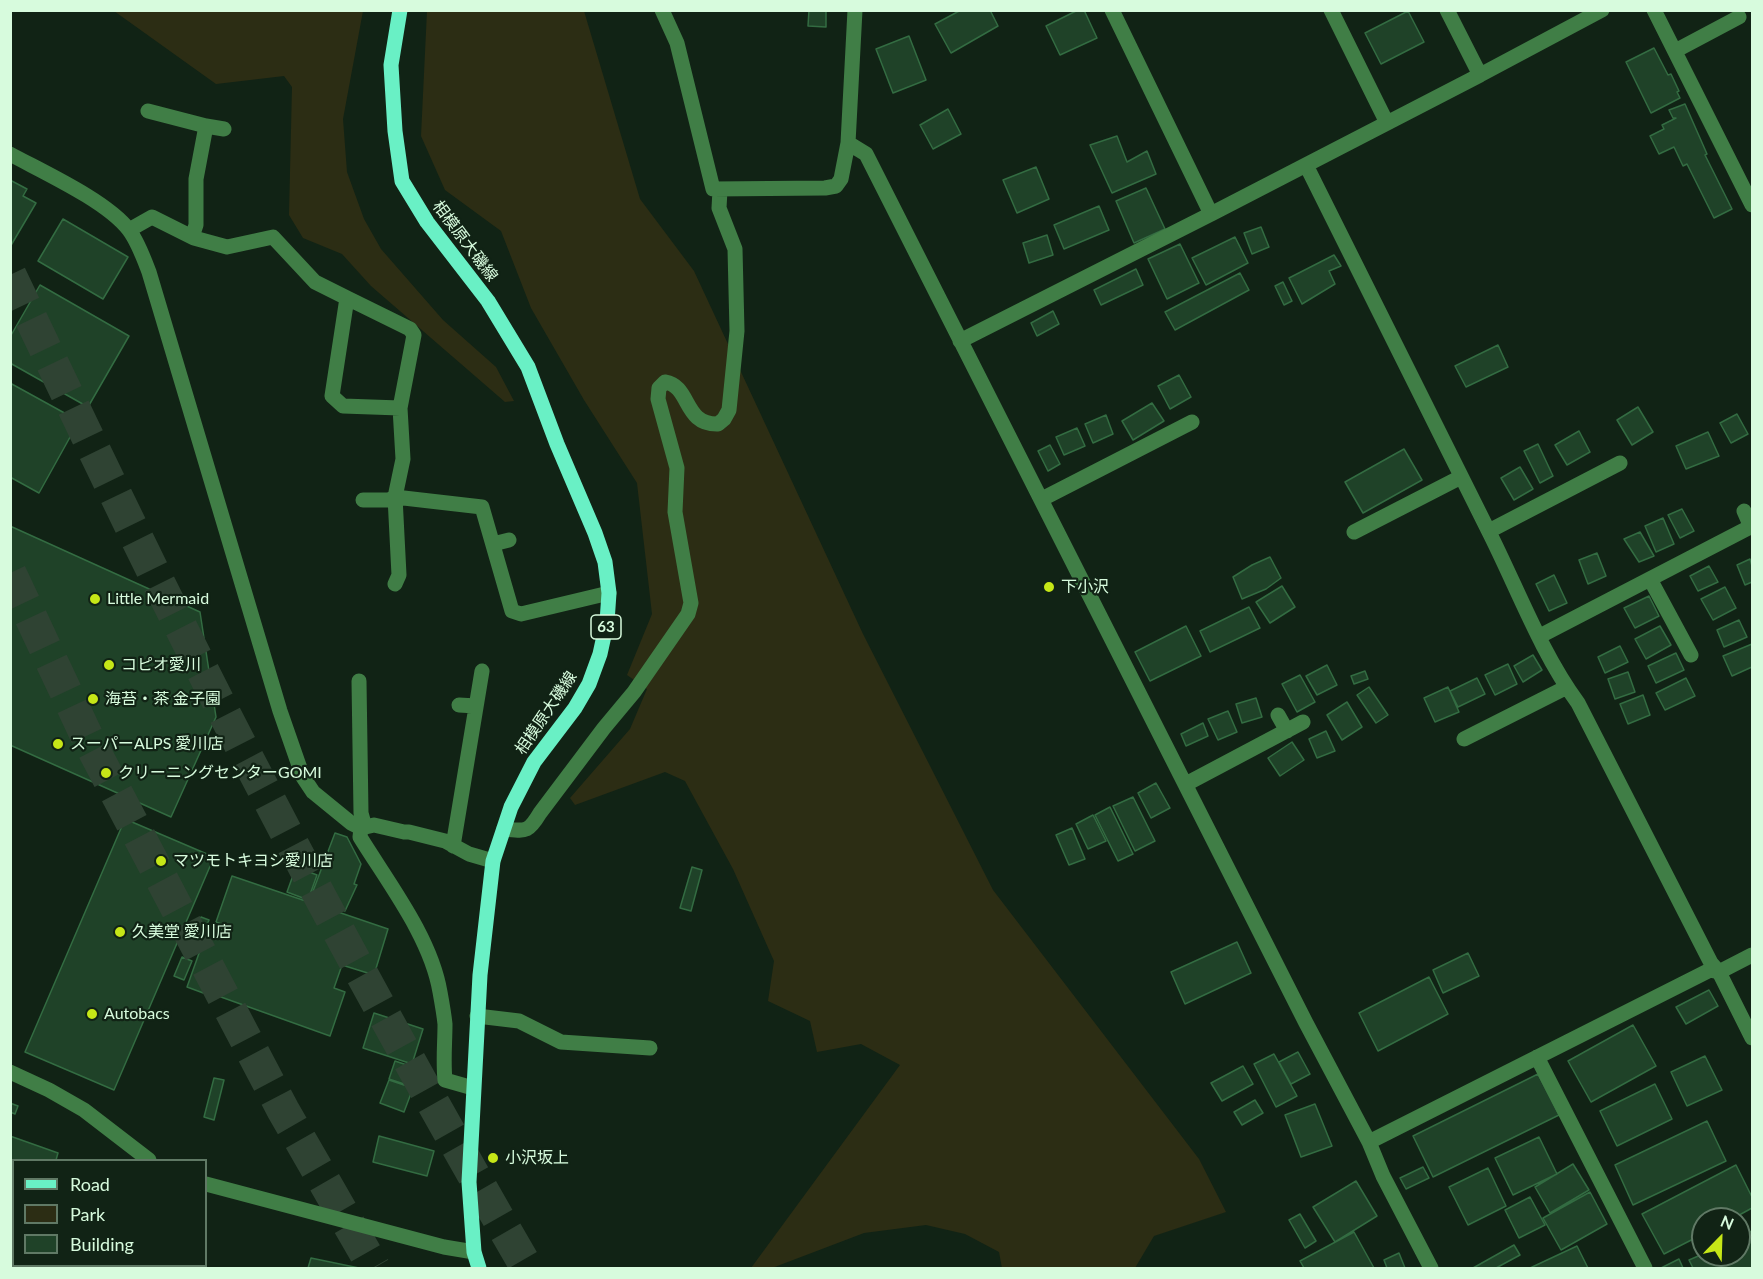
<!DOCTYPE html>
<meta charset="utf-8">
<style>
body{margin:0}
#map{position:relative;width:1763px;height:1279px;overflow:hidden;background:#112315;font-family:Lato,sans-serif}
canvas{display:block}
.frame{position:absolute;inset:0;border:12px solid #d7fbdd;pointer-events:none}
.legend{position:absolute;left:12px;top:1159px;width:195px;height:108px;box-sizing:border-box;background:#112315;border:2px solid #607965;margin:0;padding:8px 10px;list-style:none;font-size:18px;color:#d7fbdd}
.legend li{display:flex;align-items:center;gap:12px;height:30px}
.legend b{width:30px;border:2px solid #607965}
.north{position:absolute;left:1691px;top:1207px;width:60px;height:60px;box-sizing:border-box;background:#112315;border:2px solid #607965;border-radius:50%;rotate:23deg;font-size:16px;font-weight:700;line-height:24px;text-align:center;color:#d7fbdd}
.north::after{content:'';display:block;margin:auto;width:21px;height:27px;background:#c6e717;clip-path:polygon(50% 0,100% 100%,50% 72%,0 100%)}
</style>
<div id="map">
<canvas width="1763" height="1279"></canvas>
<div class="frame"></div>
<ul class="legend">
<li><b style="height:8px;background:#69f0c5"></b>Road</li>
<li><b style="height:16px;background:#2c2d14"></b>Park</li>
<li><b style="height:16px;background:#1f4228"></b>Building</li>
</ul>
<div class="north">N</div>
</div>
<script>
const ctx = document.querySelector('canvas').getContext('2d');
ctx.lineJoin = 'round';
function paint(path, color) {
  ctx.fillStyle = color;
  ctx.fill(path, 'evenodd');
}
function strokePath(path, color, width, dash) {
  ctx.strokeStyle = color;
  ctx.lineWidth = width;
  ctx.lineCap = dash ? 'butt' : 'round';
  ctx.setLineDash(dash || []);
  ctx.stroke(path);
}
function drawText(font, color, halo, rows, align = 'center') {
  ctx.font = font + ' Lato,"Noto Sans JP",sans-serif';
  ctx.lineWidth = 4.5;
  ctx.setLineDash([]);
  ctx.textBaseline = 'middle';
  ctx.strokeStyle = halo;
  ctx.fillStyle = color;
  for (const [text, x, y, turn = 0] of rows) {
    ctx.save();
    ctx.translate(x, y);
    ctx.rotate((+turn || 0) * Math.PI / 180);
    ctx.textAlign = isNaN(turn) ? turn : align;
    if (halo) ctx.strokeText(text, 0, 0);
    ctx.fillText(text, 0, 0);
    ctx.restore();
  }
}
paint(new Path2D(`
 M114 11H363L343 119 347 172 364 219 381 249 443 320 496 367 514 401 505 402 371 286 342 254 303 238 289 215 292 87 284 76 216 84Z
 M427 11H584L640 199 694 271 863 634 993 890 1199 1159 1226 1212 1154 1236 1135 1268H1002L999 1252 965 1234 926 1225 864 1233 772 1268H751L900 1065 861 1044 817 1052 810 1021 768 1001 774 961 733 869 685 781 665 772 575 805 570 798 630 729 647 689 627 675 652 614 637 483 584 400 531 308 501 231 445 190 421 136Z`), '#2c2d14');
const building = new Path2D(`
 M809 10H826V27L808 26Z
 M961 10H990L998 26 951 53 935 24Z
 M1078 10H1084L1097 38 1060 55 1046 26Z
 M1408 11 1424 42 1381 64 1365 33Z
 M909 36 926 80 893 93 876 49Z
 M1654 48 1668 75 1671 74 1679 91 1677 92 1680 98 1651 113 1626 62Z
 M1685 104 1707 154 1705 155 1732 209 1714 218 1687 164 1683 166 1674 147 1659 154 1650 136 1664 129 1662 125 1676 118H1673L1669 110Z
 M948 109 961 134 933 149 920 125Z
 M1117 136 1127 162 1147 151 1156 174 1112 193 1090 145Z
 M1036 167 1049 199 1017 213 1003 180Z
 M10 180 27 189 23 196 36 203 10 247Z
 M1146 188 1165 229 1134 243 1116 201Z
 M1099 206 1109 230 1064 249 1054 225Z
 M63 219 128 257 103 299 38 261Z
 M1261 227 1269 247 1252 254 1244 233Z
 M1047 235 1053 255 1029 263 1023 243Z
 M1235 237 1248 263 1206 285 1192 258Z
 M1180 244 1199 283 1167 299 1148 259Z
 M1334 255 1341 266 1329 271 1335 284 1302 304 1289 278Z
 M1136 269 1143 285 1101 305 1094 290Z
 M1240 273 1249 290 1175 330 1165 312Z
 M1283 282 1292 301 1284 305 1275 286Z
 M40 285 129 336 88 407 10 363V337Z
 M1053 311 1059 324 1037 336 1031 323Z
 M1498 345 1508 367 1466 387 1455 366Z
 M1179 375 1191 397 1170 409 1158 386Z
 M10 383 79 421 39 493 10 477Z
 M1152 403 1164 421 1133 440 1122 421Z
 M1638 407 1653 432 1632 445 1617 420Z
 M1737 414 1748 434 1731 443 1720 423Z
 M1106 415 1113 434 1093 443 1085 424Z
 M1077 428 1085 446 1064 455 1056 437Z
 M1579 431 1590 452 1567 465 1555 445Z
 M1708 432 1719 456 1686 469 1676 446Z
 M1538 444 1553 476 1540 483 1524 451Z
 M1050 445 1060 464 1048 471 1038 451Z
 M1404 449 1422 480 1363 513 1345 482Z
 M1520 467 1533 489 1514 500 1501 478Z
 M1682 509 1694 531 1680 538 1668 515Z
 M1663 518 1674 544 1656 552 1645 526Z
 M10 526 200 612 216 717 171 817 10 745Z
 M1640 532 1654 556 1639 562 1624 539Z
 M1597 553 1606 576 1588 584 1579 560Z
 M1270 557 1281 578 1266 589 1242 599 1233 577 1252 565Z
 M1750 559 1752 566V582L1745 585 1737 565Z
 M1709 566 1718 582 1698 591 1690 576Z
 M1554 575 1567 603 1549 611 1536 584Z
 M1282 586 1295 607 1270 623 1256 602Z
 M1725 587 1736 608 1713 620 1701 599Z
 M1649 596 1659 616 1635 628 1624 608Z
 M1249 607 1260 628 1210 652 1200 631Z
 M1739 620 1747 637 1724 647 1717 630Z
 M1186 626 1201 656 1150 681 1135 652Z
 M1660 626 1671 645 1646 659 1635 639Z
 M1752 644V667L1732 676 1723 656Z
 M1620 646 1628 662 1605 673 1598 657Z
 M1676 653 1684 670 1656 683 1648 666Z
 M1533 655 1542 670 1523 682 1514 666Z
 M1508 664 1517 684 1495 695 1485 675Z
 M1327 665 1337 685 1317 695 1306 676Z
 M1365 671 1368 679 1354 684 1351 676Z
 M1628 672 1635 692 1615 699 1608 679Z
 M1300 675 1315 702 1297 712 1282 684Z
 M1477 678 1485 694 1458 707 1450 691Z
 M1686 678 1695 696 1665 710 1656 693Z
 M1369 687 1388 715 1376 723 1357 695Z
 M1448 687 1459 712 1435 722 1424 698Z
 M1643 695 1650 715 1628 724 1620 704Z
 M1256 698 1262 717 1242 723 1236 704Z
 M1347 702 1362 727 1342 740 1327 715Z
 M1228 711 1237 732 1218 740 1208 719Z
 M1203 723 1208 736 1186 746 1181 734Z
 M1326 731 1335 751 1317 758 1309 739Z
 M1292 742 1304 760 1280 776 1268 758Z
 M1156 783 1170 808 1151 818 1138 793Z
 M1133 797 1155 841 1135 851 1113 806Z
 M1110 807 1133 854 1118 861 1095 815Z
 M1093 815 1106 841 1088 849 1076 824Z
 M125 819 214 857 114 1090 25 1052Z
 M1072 828 1085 859 1069 865 1056 835Z
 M335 833 347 837 361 864 354 884 357 885 345 911 310 899Z
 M296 867 317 875 308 900 287 892Z
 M692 867 702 870 691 911 680 908Z
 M232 876 388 929 374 975 342 965 334 988 345 992 330 1036 207 992 206 994 187 987 203 942 206 943 212 927 221 930 224 925 216 922Z
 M201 917 209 920 196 951 188 947Z
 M1237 942 1251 973 1185 1004 1171 972Z
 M1468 953 1479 976 1443 993 1433 970Z
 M182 957 192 961 184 980 174 976Z
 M1429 977 1448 1014 1378 1051 1359 1013Z
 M1709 990 1718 1006 1686 1024 1676 1007Z
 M374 1013 423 1029 412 1064 363 1048Z
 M1633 1025 1656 1066 1591 1102 1568 1061Z
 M1298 1052 1310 1074 1291 1084 1279 1062Z
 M1274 1054 1297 1096 1276 1107 1254 1064Z
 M1705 1056 1722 1090 1687 1106 1671 1072Z
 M395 1061 416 1068 410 1086 389 1079Z
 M1243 1066 1253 1084 1222 1101 1211 1083Z
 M1538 1074 1559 1115 1433 1177 1413 1136Z
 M214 1078 224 1080 214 1120 204 1117Z
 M389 1080 413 1088 404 1112 380 1103Z
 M1655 1084 1672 1119 1617 1146 1600 1111Z
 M1255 1100 1263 1113 1242 1125 1234 1112Z
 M10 1103 18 1106 15 1114 10 1112Z
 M1315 1104 1332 1146 1301 1157 1285 1115Z
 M1707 1121 1726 1161 1633 1205 1615 1165Z
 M10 1136 58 1153 56 1160H14V1266H31L30 1268H10Z
 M379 1136 434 1151 427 1176 373 1162Z
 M1539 1137 1557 1174 1513 1195 1495 1158Z
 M1573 1164 1589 1190 1550 1213 1535 1187Z
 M1736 1165 1752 1197V1208L1732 1219H1703V1234L1664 1254 1642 1214Z
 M1423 1167 1429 1178 1406 1189 1400 1178Z
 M1488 1168 1506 1206 1468 1225 1449 1187Z
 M1356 1181 1377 1216 1335 1242 1313 1207Z
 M1590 1192 1607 1224 1561 1250 1543 1218Z
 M1530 1197 1545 1225 1519 1238 1505 1210Z
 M1300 1214 1316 1241 1305 1248 1289 1220Z
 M1752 1231V1268H1693L1689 1260 1703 1254 1739 1255V1237Z
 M1354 1232 1374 1268H1304L1300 1261Z
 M1514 1245 1520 1255 1496 1268H1473Z
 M1577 1246 1588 1268H1530Z
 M1399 1253 1405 1268H1387L1384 1260Z
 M311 1258 359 1268H308Z
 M1679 1259 1683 1268H1661Z`);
paint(building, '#1f4228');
strokePath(building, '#336c42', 1.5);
strokePath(new Path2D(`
 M10 275C93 448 175 621 264 790 348 952 436 1111 527 1268
 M10 573 89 741 283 1110 374 1268`), '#2f4333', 33, [33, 16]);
strokePath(new Path2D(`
 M662 10 677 43 713 189 825 188 836 186 841 179 848 143
 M855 10 848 143 866 154 1306 1023 1369 1142 1383 1176 1431 1268
 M1112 10 1211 214 1480 75 1447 10
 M1331 10 1387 123
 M1654 10 1752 205
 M1675 51 1739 17
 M1480 75 1602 10
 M148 111 206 126 196 179V225L192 237
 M206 126 224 129
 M10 154C43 172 107 201 129 230 138 242 144 259 149 272L280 711 303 777 313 792 351 823 361 828 360 837C389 884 431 938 440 992 442 1003 444 1014 445 1024 445 1043 443 1061 445 1080L473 1088
 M1306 165C1367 287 1427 409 1488 530 1517 587 1540 651 1578 703L1711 963 1719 972
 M129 230 152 217 194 238 227 247 273 237 315 282 347 298
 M960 341 1211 214
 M400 408 343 406 332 396 347 298 410 329 414 335 400 408 403 459 395 497 482 507 512 611 521 614 609 593
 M1042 499 1192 422
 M363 500H389L395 497 399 575 395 584
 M1744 511 1751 527
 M1489 531 1620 463
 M1354 532 1461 477
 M493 544 509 540
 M1650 579 1691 655
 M1540 636 1752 526
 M359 681 361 813 365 827
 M459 705 476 706
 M1278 715 1287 731
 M1464 739 1567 687
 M1186 784 1303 722
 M361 828 374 825 404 832H409L445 841 469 854 493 861
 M504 829C526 831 528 833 540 813L604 728 634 692 688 614 691 603 675 512 677 468 658 399 659 388 665 382C691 386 683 425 718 424L724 419 729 410 737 331 735 249 719 208 720 190
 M453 846 482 671
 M1752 955 1719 972 1752 1038
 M477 1016 519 1021 561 1042 650 1048
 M1537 1057 1645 1268
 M10 1072 49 1090 84 1110 149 1160
 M1369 1142 1710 970 1719 972
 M206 1184 444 1247 474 1252`), '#407e46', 15);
strokePath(new Path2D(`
 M400 10 391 65 395 131 402 181 427 222 488 301 528 367 557 444 595 533 605 562 609 593 607 622 600 654 589 684 575 708 534 762 511 807 493 861 480 975 469 1182 474 1252 479 1268`), '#69f0c5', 15);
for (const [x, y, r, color] of [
 [1049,587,6,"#c6e717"],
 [95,599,6,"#c6e717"],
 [109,665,6,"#c6e717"],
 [93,699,6,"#c6e717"],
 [58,744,6,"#c6e717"],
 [106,773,6,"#c6e717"],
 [161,861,6,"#c6e717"],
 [120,932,6,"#c6e717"],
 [92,1014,6,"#c6e717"],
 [493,1158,6,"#c6e717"]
]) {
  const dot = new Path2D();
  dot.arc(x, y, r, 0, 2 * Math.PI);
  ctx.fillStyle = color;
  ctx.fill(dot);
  strokePath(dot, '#112315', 2);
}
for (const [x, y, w] of [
 [606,627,30]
]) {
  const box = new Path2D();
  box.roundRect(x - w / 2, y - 12, w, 24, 4.5);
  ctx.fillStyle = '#112315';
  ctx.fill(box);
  strokePath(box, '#d7fbdd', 1.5);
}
drawText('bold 15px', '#d7fbdd', null, [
 ["63",606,627]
]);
drawText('16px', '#d7fbdd', '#112315', [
 ["相模原大磯線",465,241,53],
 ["相模原大磯線",546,713,-56]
]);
drawText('16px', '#d7fbdd', '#112315', [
 ["下小沢",1061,587],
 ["Little Mermaid",107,599],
 ["コピオ愛川",121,665],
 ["海苔・茶 金子園",105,699],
 ["スーパーALPS 愛川店",70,744],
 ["クリーニングセンターGOMI",118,773],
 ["マツモトキヨシ愛川店",173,861],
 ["久美堂 愛川店",132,932],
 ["Autobacs",104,1014],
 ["小沢坂上",505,1158]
], 'left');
</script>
